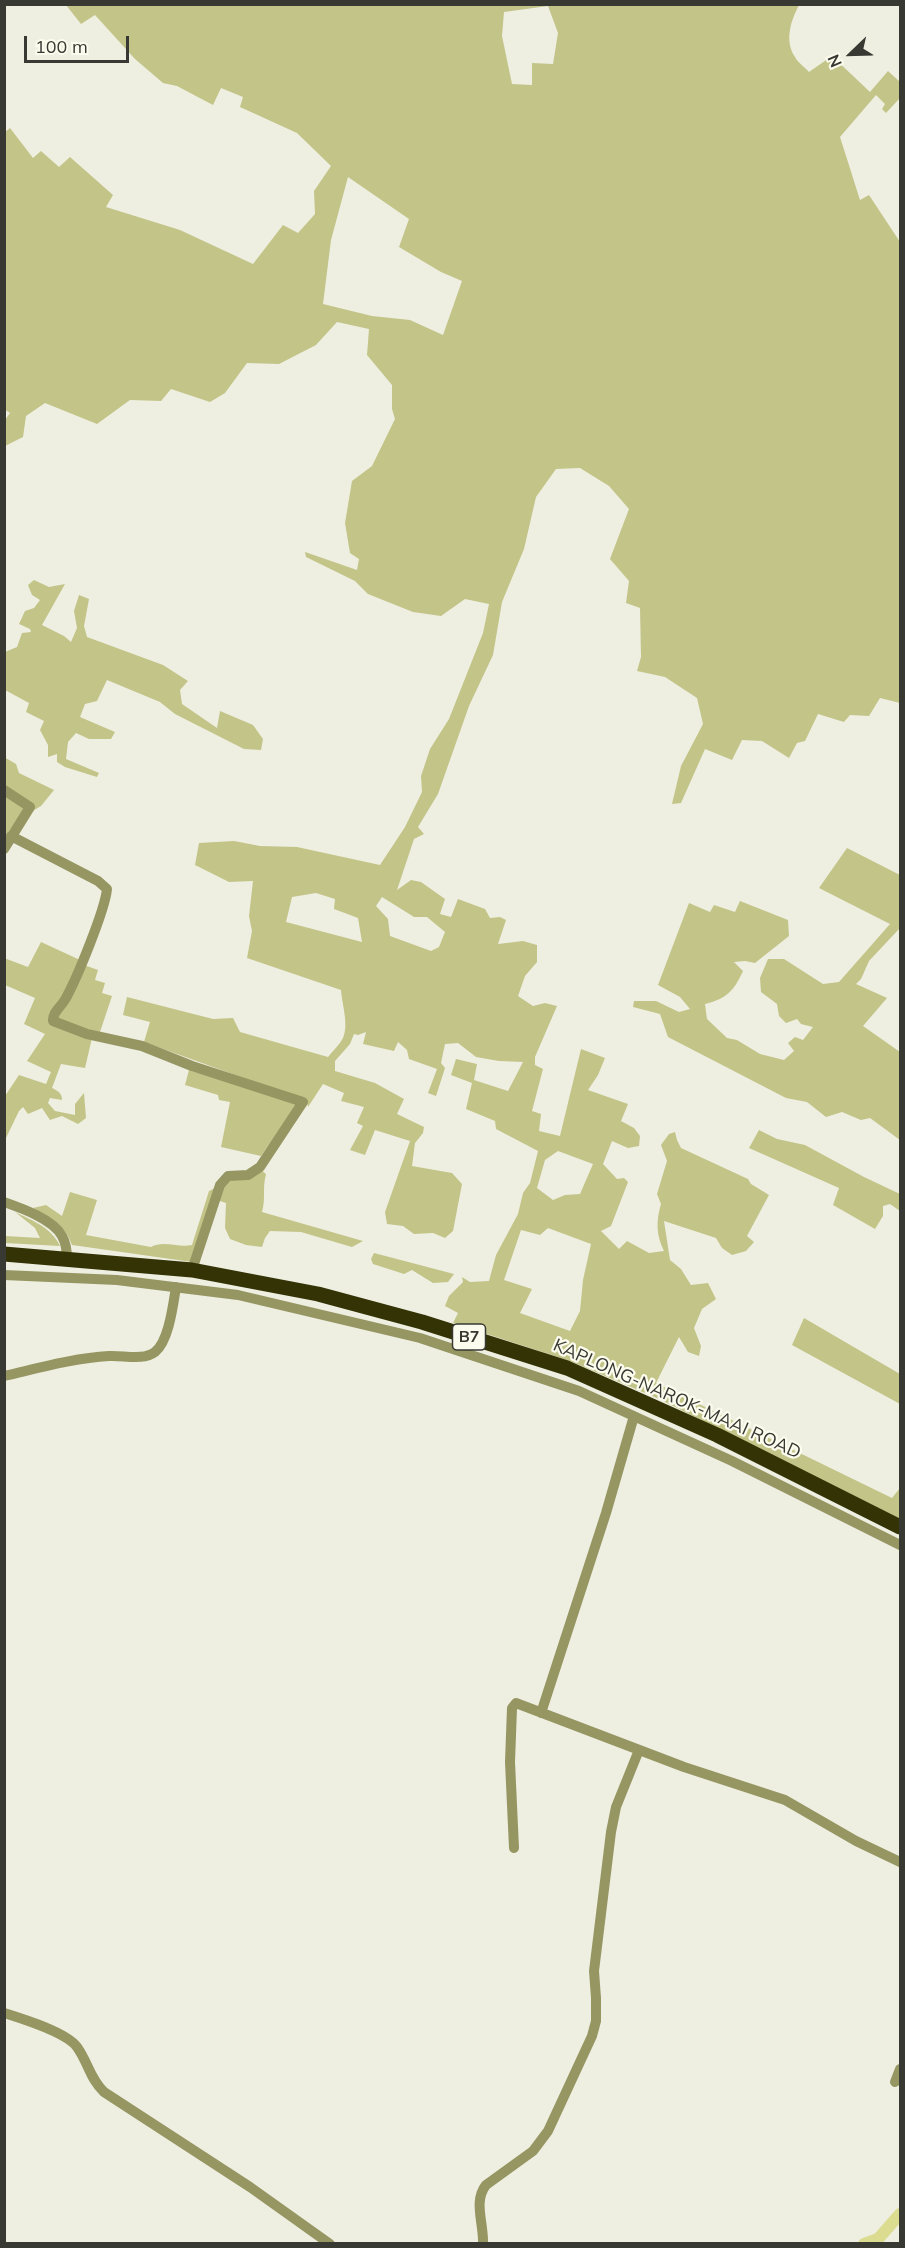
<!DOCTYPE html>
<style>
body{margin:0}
#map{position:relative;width:905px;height:2248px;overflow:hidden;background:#eeefe1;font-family:Mulish,sans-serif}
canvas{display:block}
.frame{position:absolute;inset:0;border:6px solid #393933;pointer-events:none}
.north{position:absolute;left:821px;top:24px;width:60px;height:60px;-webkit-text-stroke:4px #fcfcee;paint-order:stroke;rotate:247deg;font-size:16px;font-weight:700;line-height:24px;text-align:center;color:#393933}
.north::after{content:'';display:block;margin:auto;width:21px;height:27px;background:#393933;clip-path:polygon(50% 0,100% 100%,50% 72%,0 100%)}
.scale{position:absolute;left:24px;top:36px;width:105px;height:27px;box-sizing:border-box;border:3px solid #393933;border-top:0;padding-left:8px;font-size:18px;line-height:21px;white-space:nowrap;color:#393933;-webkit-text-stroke:4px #fcfcee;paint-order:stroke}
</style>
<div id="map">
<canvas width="905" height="2248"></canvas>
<div class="frame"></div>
<div class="north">N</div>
<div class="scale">100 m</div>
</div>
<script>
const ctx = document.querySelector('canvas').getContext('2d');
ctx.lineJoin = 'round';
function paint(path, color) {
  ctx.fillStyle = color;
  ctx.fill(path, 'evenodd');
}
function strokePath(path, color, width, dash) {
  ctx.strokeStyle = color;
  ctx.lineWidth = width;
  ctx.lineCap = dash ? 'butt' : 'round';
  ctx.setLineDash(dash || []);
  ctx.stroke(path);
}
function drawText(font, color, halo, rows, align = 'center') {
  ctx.font = font + ' Mulish,sans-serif';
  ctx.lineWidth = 4.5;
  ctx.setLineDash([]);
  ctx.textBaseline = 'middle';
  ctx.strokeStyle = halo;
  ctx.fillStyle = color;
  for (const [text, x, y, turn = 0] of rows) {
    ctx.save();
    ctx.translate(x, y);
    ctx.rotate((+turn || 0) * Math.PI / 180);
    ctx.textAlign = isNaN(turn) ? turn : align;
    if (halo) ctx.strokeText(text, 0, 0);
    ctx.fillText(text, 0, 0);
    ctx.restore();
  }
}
paint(new Path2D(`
 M66 5H799C791 20 784 41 795 57 798 63 805 67 809 72L832 56 870 92 888 71 900 82V98L886 113 882 109 885 104 876 95 840 137 860 200 869 195 900 242V703L880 698 869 716 850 715 844 722 818 714 805 741 797 743 789 758 762 741 742 740 732 760 705 749 681 803 672 804 681 766 703 724 697 698 665 677 637 671 641 657 640 608 626 603 629 581 610 559 629 509 609 486 580 468 556 469 536 497 524 549 502 602 493 655 469 706 438 794 418 827 424 834 414 839 397 890 411 880 421 882 445 899 440 914 451 917 458 899 485 909 490 918 500 917 506 920 498 944 523 941 537 945V962L525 976 518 996 533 1006 545 1003 557 1006 535 1057V1065L543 1069 532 1111 541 1114 539 1131 560 1136 581 1049 605 1058 598 1075 588 1090 628 1104 621 1121 634 1128 640 1136 639 1146 628 1148 612 1141 603 1164 617 1179 624 1178 628 1182 611 1226 601 1231 619 1249 627 1241 649 1253 664 1251C656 1235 656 1221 661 1204L657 1194 667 1161 661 1145 669 1134 675 1132 677 1140 681 1148 748 1179 751 1184 769 1195 747 1236 754 1242 746 1251 732 1255 722 1248 716 1238 664 1221 670 1260 681 1269 691 1285 708 1283 716 1299 702 1309 694 1328 701 1346 699 1356 688 1352 679 1337 656 1383 892 1498 900 1488V1519L659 1399 570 1361 453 1323 458 1313 445 1306 449 1296 463 1282 462 1277 470 1282 489 1281 496 1255 518 1214 523 1193 530 1183 538 1151 496 1129 495 1121 466 1109 472 1083 451 1075 456 1059 477 1064 474 1080 508 1091 523 1062 499 1061 476 1057 458 1043 445 1044 441 1063 445 1068 436 1096 428 1093 437 1069 409 1059 407 1050 398 1042 394 1051 363 1044 366 1032 358 1035 354 1034 350 1044 335 1061V1071L375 1083 404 1099 397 1114 424 1127 423 1133 415 1143 412 1166 452 1173 462 1184 453 1231 445 1238 433 1233 414 1234 403 1226 387 1224 385 1212 410 1141 375 1130 365 1155 350 1150 363 1126 357 1123 364 1107 341 1101 344 1093 323 1084 308 1107 307 1101 144 1042 150 1022 123 1015 127 997 213 1019 233 1018 240 1032 328 1057C333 1051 340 1044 343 1038 349 1024 342 1005 341 990L247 958 252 931 249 916 253 881 229 882 195 865 199 843 234 841 260 846 297 847 380 865 405 827 422 792 421 776 430 749 449 719 483 633 489 604 465 599 441 616 413 612 368 594 355 581 306 557 305 552 357 570 359 559 350 553 345 523 352 481 372 466 395 419 392 409V385L367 355 369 329 337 322 316 345 279 364 247 363 225 393 210 402 171 389 161 401 130 400 97 424 45 403 26 416 23 437 5 446V448V420L10 413 4 409V133L10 128 33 158 41 151 59 167 70 157 113 195 106 207 180 230 253 264 283 225 298 233 315 214 314 191 331 166 297 133 240 107 243 97 221 88 213 105 177 86 163 83 135 59 95 15 81 24ZM548 6 558 33 553 64 532 63V85L512 84 502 36 504 12ZM348 177 409 219 399 247 441 272 462 281 443 335 410 320 372 316 323 304 331 240ZM316 893 335 899 334 909 358 918 362 942 286 922 292 897ZM382 897 414 917H427L445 932 439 947 431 951 390 936 388 919 376 906ZM558 1151 593 1164 580 1194 565 1195 553 1200 537 1188 545 1160ZM548 1228 591 1244 583 1280 580 1311 570 1331 520 1313 532 1289 504 1280 521 1230 540 1235Z
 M34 580 49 587 65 584 42 625 64 636 71 642 77 628 74 611 79 595 89 599 84 626 87 637 163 665 188 681 180 690 182 704 217 728 220 711 253 725 263 739 261 750 244 749 175 714 160 702 107 680 97 701 85 704 80 717 115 732 111 739H89L76 733 68 742 66 759 99 773 97 777 65 767 57 762V754L48 757V745L40 730 44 721 26 712 29 703 5 690V652L17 647 22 633 31 632 30 629 19 624 25 611 34 608 40 600 32 595 28 585Z
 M4 757 16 764 19 773 54 790 41 806 31 812 5 786Z
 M5 795 25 808 5 840Z
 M847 848 900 875V928L869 961 861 979 856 984 887 998 863 1026 900 1052V1140L870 1118 861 1120 842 1112 826 1117 807 1102 786 1098 668 1037 660 1014 633 1007 634 1001H656L679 1012 690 1009 680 997 658 985 689 903 710 912 714 905 735 912 740 901 788 920 789 936 755 963 745 961 734 962 743 971C734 991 726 999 705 1004L707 1019 727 1038 737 1040 760 1054 784 1060 794 1051 788 1043 795 1037 803 1040 813 1027 801 1024 797 1019 786 1023 779 1016 777 1004 761 992 760 978 768 959H784L823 984 839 982 890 924 819 888Z
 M41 942 80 960 63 997 49 1014 92 1038 85 1068 61 1064 52 1088C58 1091 62 1093 62 1100L50 1098 48 1103 55 1111 75 1115V1104L84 1093 86 1118 78 1124 62 1116 50 1120 42 1108 28 1114 23 1107 19 1111 5 1140V1096L19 1075 46 1084 51 1072 27 1061 45 1034 24 1024 35 998 5 985 4 958 28 967Z
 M84 965 98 970 95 980 105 983 102 993 112 996 100 1032 61 1023 58 1020V1015Z
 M189 1070 298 1103 261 1156 221 1147 230 1102 219 1100 218 1095 185 1085Z
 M759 1130 777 1139 805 1145 864 1177 900 1194V1211L890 1204 883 1206V1216L875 1229 833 1205 839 1188 749 1148Z
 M261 1170 266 1174C262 1190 266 1197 262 1212L363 1241 352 1247 301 1232 270 1231 265 1238 262 1247 246 1245 230 1239 225 1228 226 1203 217 1200 228 1180Z
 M215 1188 192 1262 72 1245C65 1225 51 1218 33 1208L46 1205 62 1216 70 1192 97 1200 86 1235 151 1247C163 1240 178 1248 192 1245L209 1191Z
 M15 1212C33 1221 51 1227 60 1246L5 1243V1236L40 1238 35 1228Z
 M374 1253 454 1274 448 1282 433 1283 412 1270 404 1274 373 1264 371 1259Z
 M804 1318 900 1374V1404L792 1345Z`), '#c3c488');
strokePath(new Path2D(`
 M864 2244 878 2239 900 2214`), '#dcdc90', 12);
strokePath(new Path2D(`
 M4 790 30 807 4 849
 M11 836 98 881 107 889C105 910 77 978 66 998 62 1006 52 1012 53 1021L87 1034 142 1046 192 1066 303 1102 260 1167 248 1175 228 1176 220 1185 192 1270
 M4 1202C21 1208 53 1219 62 1236 66 1243 67 1251 67 1259
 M4 1275 117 1280 238 1295 420 1338 579 1391 732 1461 900 1545
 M4 1376C39 1368 74 1358 109 1356 123 1355 143 1361 155 1352 169 1341 173 1305 176 1287
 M541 1713 606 1513 634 1416
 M514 1848 510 1762 512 1708 516 1703 684 1767 785 1800 856 1841 900 1862
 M4 2013C23 2019 66 2032 77 2047 88 2062 90 2079 104 2092L250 2187 330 2244
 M895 2082 900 2069
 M483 2244C484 2224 473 2201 486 2185L533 2151 548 2131 592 2036 596 2021V1998L594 1971 611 1832 616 1807 639 1750`), '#969663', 10);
strokePath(new Path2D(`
 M4 1254 192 1270 318 1294 422 1322 567 1368 717 1435 900 1527`), '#333305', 15);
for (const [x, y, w] of [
 [469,1337,33]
]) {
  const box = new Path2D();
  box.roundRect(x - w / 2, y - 13, w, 26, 4.5);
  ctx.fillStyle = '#fcfcee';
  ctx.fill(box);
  strokePath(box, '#393933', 1.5);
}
drawText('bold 16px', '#393933', null, [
 ["B7",469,1337]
]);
drawText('18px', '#393933', '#fcfcee', [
 ["KAPLONG-NAROK-MAAI ROAD",677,1399,24]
]);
</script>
